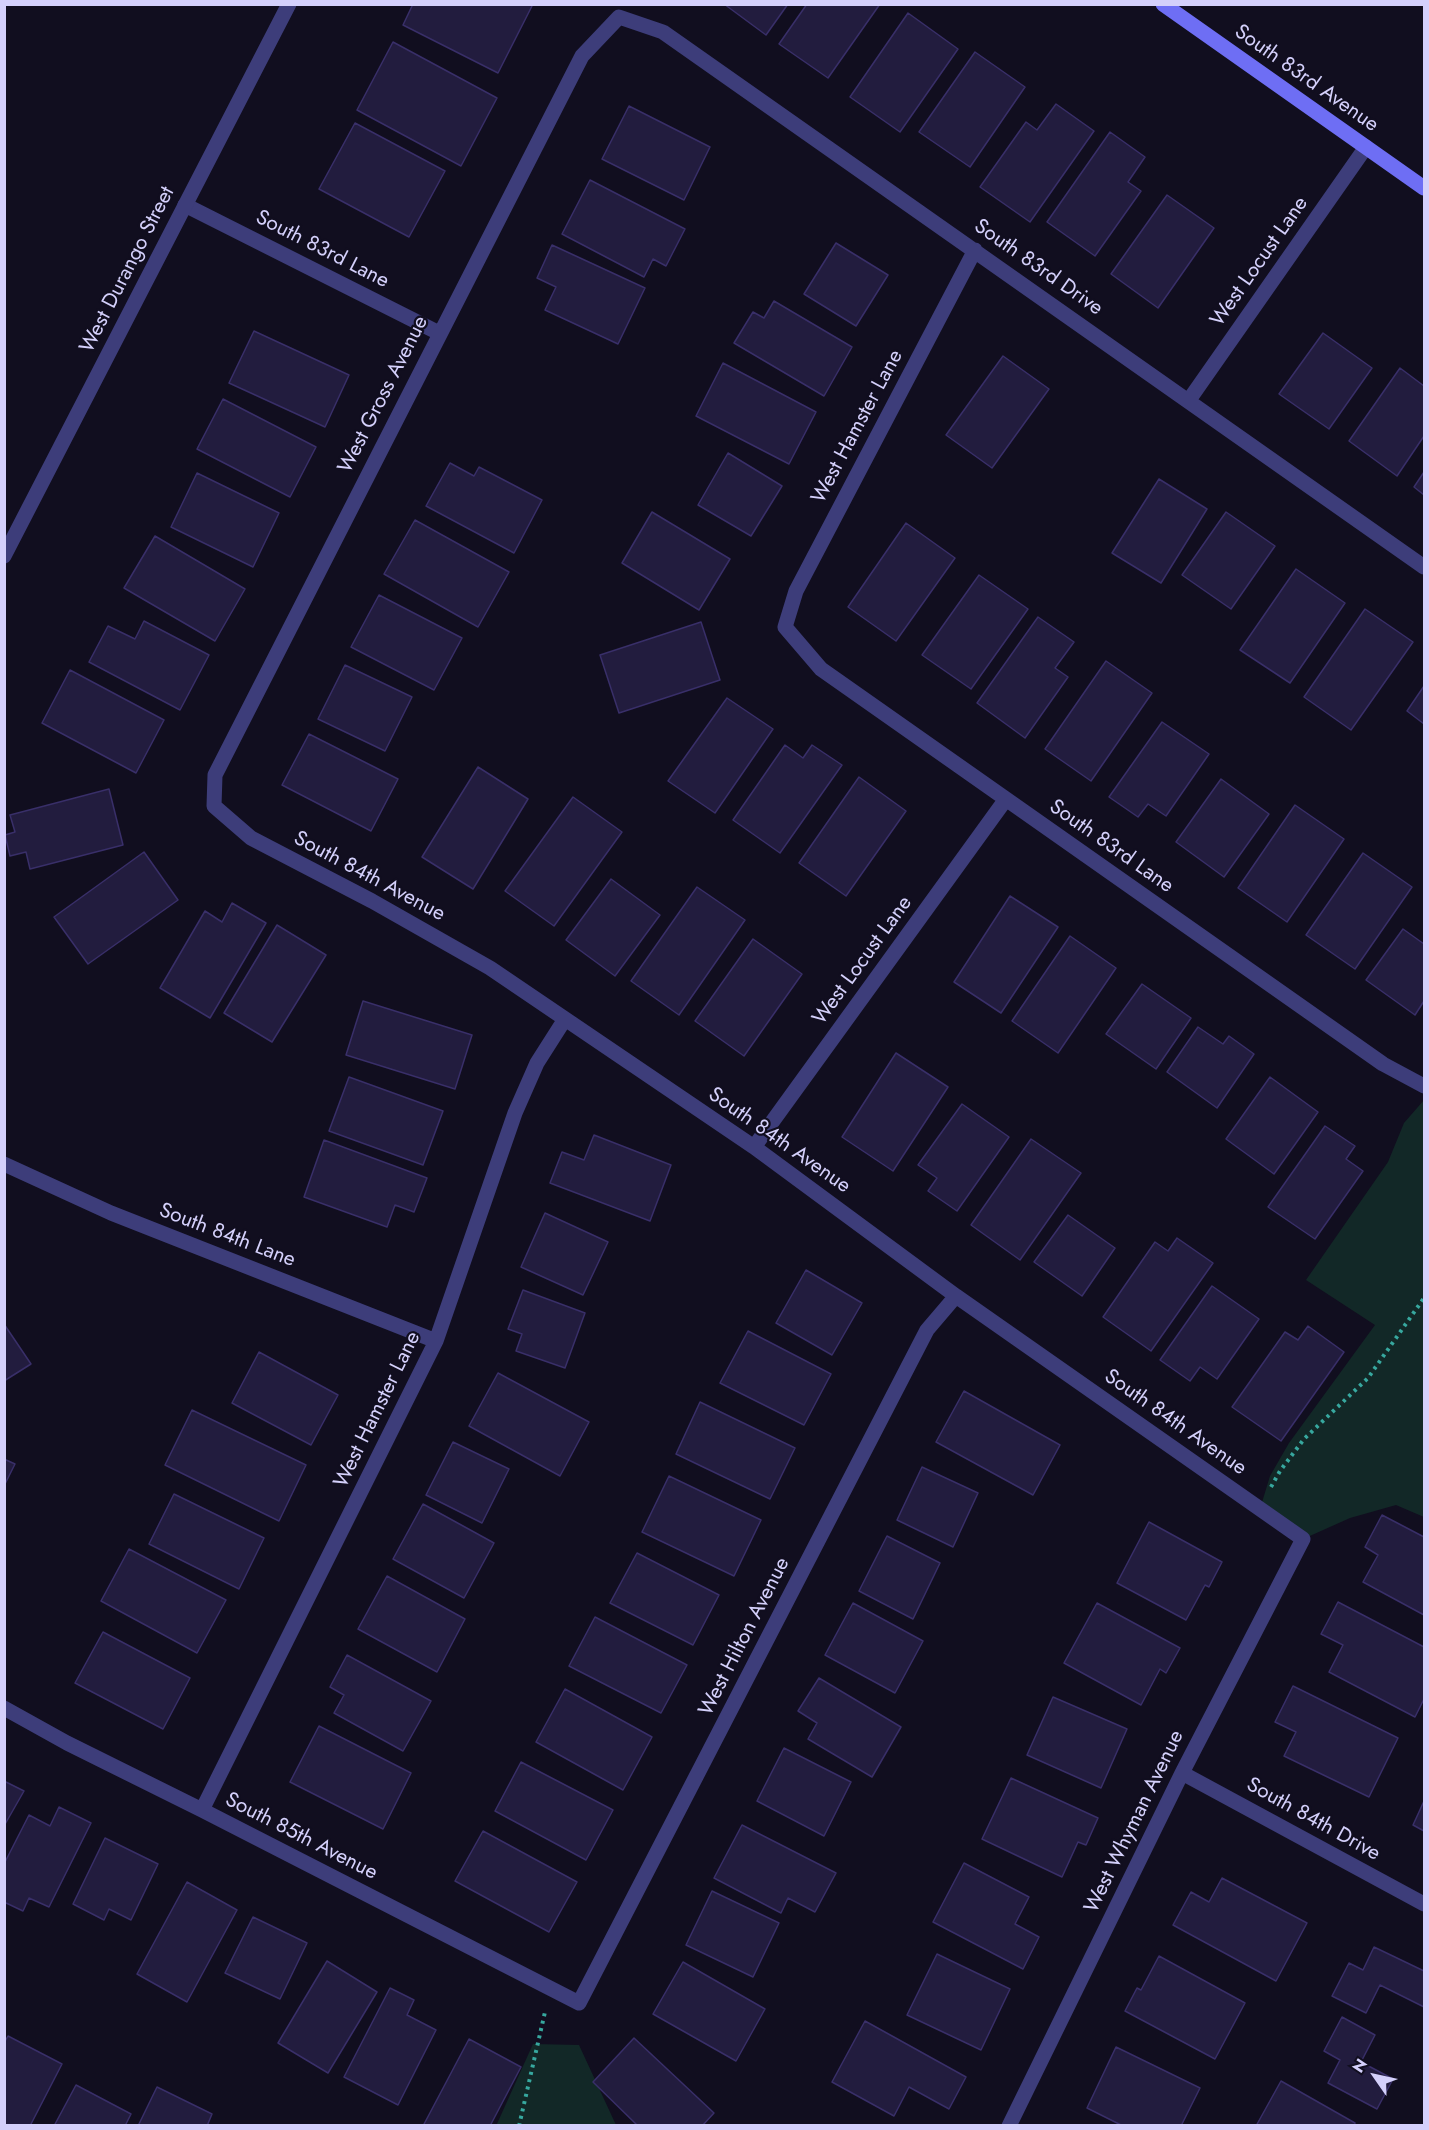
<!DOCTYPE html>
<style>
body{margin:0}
#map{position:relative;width:1429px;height:2130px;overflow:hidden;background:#110e1f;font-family:Jost,sans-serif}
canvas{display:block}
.frame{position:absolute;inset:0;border:6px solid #d4d0fb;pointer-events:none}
.north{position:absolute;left:1345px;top:2046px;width:60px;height:60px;-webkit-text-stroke:4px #110e1f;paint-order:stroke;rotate:304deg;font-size:16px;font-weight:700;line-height:24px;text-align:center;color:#d4d0fb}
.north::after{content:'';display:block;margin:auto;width:21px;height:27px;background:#d4d0fb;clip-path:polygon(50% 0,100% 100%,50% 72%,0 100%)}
</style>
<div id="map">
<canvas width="1429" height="2130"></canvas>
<div class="frame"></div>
<div class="north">N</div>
</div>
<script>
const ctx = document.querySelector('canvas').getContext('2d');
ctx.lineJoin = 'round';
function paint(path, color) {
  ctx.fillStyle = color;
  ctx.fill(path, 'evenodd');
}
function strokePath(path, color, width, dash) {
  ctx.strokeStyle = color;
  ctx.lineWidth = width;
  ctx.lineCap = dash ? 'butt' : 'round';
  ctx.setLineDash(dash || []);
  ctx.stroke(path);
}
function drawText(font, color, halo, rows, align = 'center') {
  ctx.font = font + ' Jost,sans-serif';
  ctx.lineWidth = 4.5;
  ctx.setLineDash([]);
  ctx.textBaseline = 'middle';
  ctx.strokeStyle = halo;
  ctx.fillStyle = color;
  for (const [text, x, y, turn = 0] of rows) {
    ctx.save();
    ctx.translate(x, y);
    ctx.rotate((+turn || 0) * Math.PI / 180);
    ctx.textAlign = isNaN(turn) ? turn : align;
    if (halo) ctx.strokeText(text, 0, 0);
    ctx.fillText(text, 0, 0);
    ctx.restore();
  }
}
paint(new Path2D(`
 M1424 1100V1517L1396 1505 1350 1518 1303 1539 1260 1509 1270 1476 1289 1443 1375 1325 1306 1280 1388 1162 1404 1123Z
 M533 2044 579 2045 616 2125 496 2126Z`), '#122827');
const building = new Path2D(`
 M413 4H529L532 6 498 73 403 25Z
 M724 4H788L766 35Z
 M807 4H880L828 78 779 44Z
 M908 13 958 49 900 132 850 97Z
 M393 42 497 98 461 166 357 110Z
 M975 52 1025 87 970 167 919 132Z
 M1056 104 1094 131 1030 222 980 187 1026 122 1037 130Z
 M629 106 710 147 684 200 602 159Z
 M355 123 445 171 409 237 319 189Z
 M1110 132 1145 157 1128 182 1141 191 1095 256 1047 222Z
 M590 180 685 229 666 266 653 259 644 277 562 234Z
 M1167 195 1214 228 1158 308 1111 274Z
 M836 243 888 275 856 326 804 294Z
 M552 245 645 288 618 344 545 310 556 287 537 278Z
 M774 301 852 347 824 396 734 343 753 312 764 318Z
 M254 331 349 375 325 427 229 383Z
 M1323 333 1372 368 1329 429 1279 394Z
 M1003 356 1049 389 992 468 946 435Z
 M723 363 816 412 789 464 696 416Z
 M1400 368 1424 386V436L1397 476 1349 441Z
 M223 399 316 447 290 497 197 449Z
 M728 453 782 486 751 536 698 505Z
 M450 463 474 476 479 467 542 500 514 553 426 506Z
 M1424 472V495L1414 487Z
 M197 473 279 513 253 567 171 527Z
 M1159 479 1207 509 1161 583 1112 553Z
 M652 512 730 559 699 610 622 563Z
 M1226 512 1275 546 1231 609 1182 575Z
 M415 520 509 572 478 627 384 574Z
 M906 523 955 558 896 641 848 607Z
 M155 536 245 589 215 641 124 588Z
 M1296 569 1345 603 1290 683 1240 650Z
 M979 575 1028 609 971 689 922 655Z
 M379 595 462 638 434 690 351 647Z
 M1365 609 1413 642 1351 730 1304 697Z
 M1038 617 1074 642 1055 668 1068 677 1025 738 977 703Z
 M144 621 209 655 180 710 89 662 108 626 135 639Z
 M701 622 720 680 619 713 600 655Z
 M1106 661 1152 693 1091 781 1045 749Z
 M345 665 412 697 385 751 318 719Z
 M70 670 164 720 136 773 42 723Z
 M1424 686V724L1407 711Z
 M727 698 773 729 715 813 668 781Z
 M1162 722 1209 754 1166 816 1148 804 1138 817 1109 797Z
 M309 734 398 779 371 831 282 785Z
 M785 745 803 758 812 745 842 765 780 853 733 820Z
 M478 767 528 799 473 889 422 857Z
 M859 777 906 811 846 896 799 863Z
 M1221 779 1269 814 1224 877 1176 842Z
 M109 789 123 845 30 869 26 852 10 856 5 835 15 832 10 815Z
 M573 797 622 832 554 926 505 891Z
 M1295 805 1344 839 1287 922 1238 888Z
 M144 852 178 900 88 964 54 917Z
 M1363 853 1412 887 1355 969 1306 935Z
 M611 879 660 915 615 976 566 940Z
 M697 887 745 920 679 1015 631 981Z
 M1010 896 1058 927 1001 1013 954 982Z
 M232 903 266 923 210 1018 160 988 205 911 222 922Z
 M277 925 326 955 272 1042 224 1013Z
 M1403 929 1424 944V1001L1415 1015 1366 980Z
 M1070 936 1116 968 1058 1053 1012 1021Z
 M753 939 802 974 744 1056 695 1021Z
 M1142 984 1191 1018 1156 1069 1106 1034Z
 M363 1001 472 1035 455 1089 346 1055Z
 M1198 1027 1223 1044 1229 1036 1254 1054 1217 1108 1167 1072Z
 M896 1053 948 1087 893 1171 842 1137Z
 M349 1077 443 1111 423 1165 329 1131Z
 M1270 1077 1318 1112 1274 1174 1226 1139Z
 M962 1104 1009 1137 957 1211 928 1191 937 1178 918 1165Z
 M1325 1126 1355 1146 1346 1159 1363 1171 1315 1239 1268 1207Z
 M594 1135 671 1165 650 1221 550 1183 562 1152 584 1160Z
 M1031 1139 1081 1173 1020 1260 971 1225Z
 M324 1140 427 1178 414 1212 395 1205 387 1227 304 1197Z
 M545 1213 608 1242 583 1295 521 1267Z
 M1068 1215 1115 1248 1082 1296 1034 1262Z
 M1177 1238 1213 1263 1151 1351 1103 1317 1155 1242 1168 1251Z
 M806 1270 862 1303 832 1355 776 1323Z
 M1212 1286 1259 1319 1217 1379 1200 1367 1190 1381 1160 1360Z
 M523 1290 585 1313 565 1368 516 1351 522 1334 508 1329Z
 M4 1324 31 1364 4 1381Z
 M1308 1326 1344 1352 1281 1441 1232 1407 1285 1332 1298 1340Z
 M748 1331 831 1374 804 1425 720 1383Z
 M259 1352 338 1395 311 1445 232 1403Z
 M498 1373 589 1422 560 1476 469 1426Z
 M964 1391 1060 1445 1033 1495 936 1442Z
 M700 1402 795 1448 770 1499 676 1454Z
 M192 1410 306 1465 279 1521 165 1465Z
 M453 1442 509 1469 482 1523 426 1495Z
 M4 1459 15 1464 4 1486Z
 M922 1467 978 1493 953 1547 897 1520Z
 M669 1476 761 1520 734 1576 642 1532Z
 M174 1494 264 1538 239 1589 149 1544Z
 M423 1504 494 1543 464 1598 393 1559Z
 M1382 1515 1424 1537V1615L1363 1582 1378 1555 1365 1547Z
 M1149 1522 1222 1562 1209 1587 1205 1585 1186 1620 1117 1583Z
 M887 1536 940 1563 913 1619 859 1591Z
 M129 1549 226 1600 197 1653 101 1601Z
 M637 1553 719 1595 693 1645 610 1603Z
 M387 1576 465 1619 437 1672 358 1629Z
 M1338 1602 1424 1647V1699L1415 1717 1329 1672 1343 1645 1321 1634Z
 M853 1603 923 1641 895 1693 825 1655Z
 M1097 1603 1180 1648 1166 1673 1160 1669 1141 1705 1064 1663Z
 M595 1617 687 1665 661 1713 569 1666Z
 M103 1632 190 1678 163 1729 75 1683Z
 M347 1655 431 1701 403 1751 334 1713 344 1695 330 1687Z
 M819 1678 901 1727 872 1777 808 1739 817 1723 798 1711Z
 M1293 1686 1398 1738 1369 1797 1284 1756 1296 1732 1275 1722Z
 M565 1689 652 1737 623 1790 536 1742Z
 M1053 1697 1127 1729 1101 1788 1027 1755Z
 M319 1726 411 1773 383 1829 290 1782Z
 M784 1748 851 1782 824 1836 757 1801Z
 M521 1762 613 1810 586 1860 495 1811Z
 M1011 1778 1098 1818 1086 1845 1078 1842 1062 1877 982 1839Z
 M4 1781 24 1791 4 1826Z
 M1424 1801V1831L1413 1825Z
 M59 1807 91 1823 49 1907 29 1898 23 1911 4 1902V1864L29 1815 50 1826Z
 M742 1825 836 1873 815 1912 788 1898 781 1913 714 1878Z
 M483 1831 577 1882 549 1932 455 1881Z
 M105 1838 158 1864 131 1920 109 1909 104 1920 73 1904Z
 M964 1863 1029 1897 1015 1924 1039 1937 1023 1969 933 1922Z
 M1222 1878 1307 1923 1276 1981 1173 1925 1191 1892 1209 1902Z
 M187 1882 237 1910 187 2002 137 1974Z
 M712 1891 779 1923 753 1977 686 1945Z
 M253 1917 307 1943 280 1999 225 1973Z
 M1374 1947 1424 1971V2007L1380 1985 1366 2013 1332 1996 1349 1963 1363 1970Z
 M937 1954 1010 1989 981 2050 907 2015Z
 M1159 1956 1245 2003 1215 2059 1125 2011 1137 1988 1141 1990Z
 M327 1961 377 1992 328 2073 278 2043Z
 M683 1962 765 2009 736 2061 653 2014Z
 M390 1988 414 2000 407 2015 436 2030 398 2105 344 2077Z
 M1342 2017 1375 2035 1361 2062 1393 2079 1377 2109 1328 2083 1340 2060 1324 2051Z
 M865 2021 966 2077 949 2109 909 2087 894 2116 832 2082Z
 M8 2036 62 2064 30 2126H4V2043Z
 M634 2038 714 2113 702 2126H638L593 2082Z
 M469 2039 521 2067 490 2126H423Z
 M1116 2047 1200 2088 1181 2126H1123L1087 2108Z
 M1281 2081 1355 2123 1354 2126H1256Z
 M76 2085 131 2114 125 2126H54Z
 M157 2087 212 2114 207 2126H138Z`);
paint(building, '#221c3e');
strokePath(building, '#392f69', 1.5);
strokePath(new Path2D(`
 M1271 1487 1280 1471 1304 1439 1368 1378 1424 1298
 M519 2126 545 2012`), '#37a89f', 4, [3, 4.5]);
strokePath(new Path2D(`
 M185 205 439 333
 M975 250 796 591 785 627 821 669 1383 1064 1424 1086
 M1189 400 1366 147
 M754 1147 1006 799
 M4 1164 111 1213 436 1341
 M4 1708 67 1743 202 1810 579 2003 927 1330 956 1296
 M1182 1773 1424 1904
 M202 1810 436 1341 515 1113 537 1063 565 1019
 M1009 2126 1182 1773 1303 1539 956 1296 754 1147 490 968 372 901 251 838 214 806 215 775 582 56 619 17 663 32 1424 567`), '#3d3d7a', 15);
strokePath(new Path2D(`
 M4 556 289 4`), '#3d3d7a', 15);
strokePath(new Path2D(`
 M1163 4 1424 188`), '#6e6ef4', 15);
drawText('21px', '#d4d0fb', '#110e1f', [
 ["South 83rd Avenue",1306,79,35],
 ["South 83rd Lane",322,250,27],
 ["West Locust Lane",1260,262,-55],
 ["South 83rd Drive",1038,268,35],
 ["West Durango Street",128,270,-63],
 ["West Gross Avenue",384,395,-63],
 ["West Hamster Lane",858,427,-62],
 ["South 83rd Lane",1111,847,35],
 ["South 84th Avenue",369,877,28],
 ["West Locust Lane",863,961,-54],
 ["South 84th Avenue",779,1141,35],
 ["South 84th Lane",227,1236,21],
 ["West Hamster Lane",378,1410,-64],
 ["South 84th Avenue",1175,1423,35],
 ["West Hilton Avenue",745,1637,-63],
 ["South 84th Drive",1313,1820,29],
 ["West Whyman Avenue",1135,1822,-64],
 ["South 85th Avenue",301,1837,27]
]);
</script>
